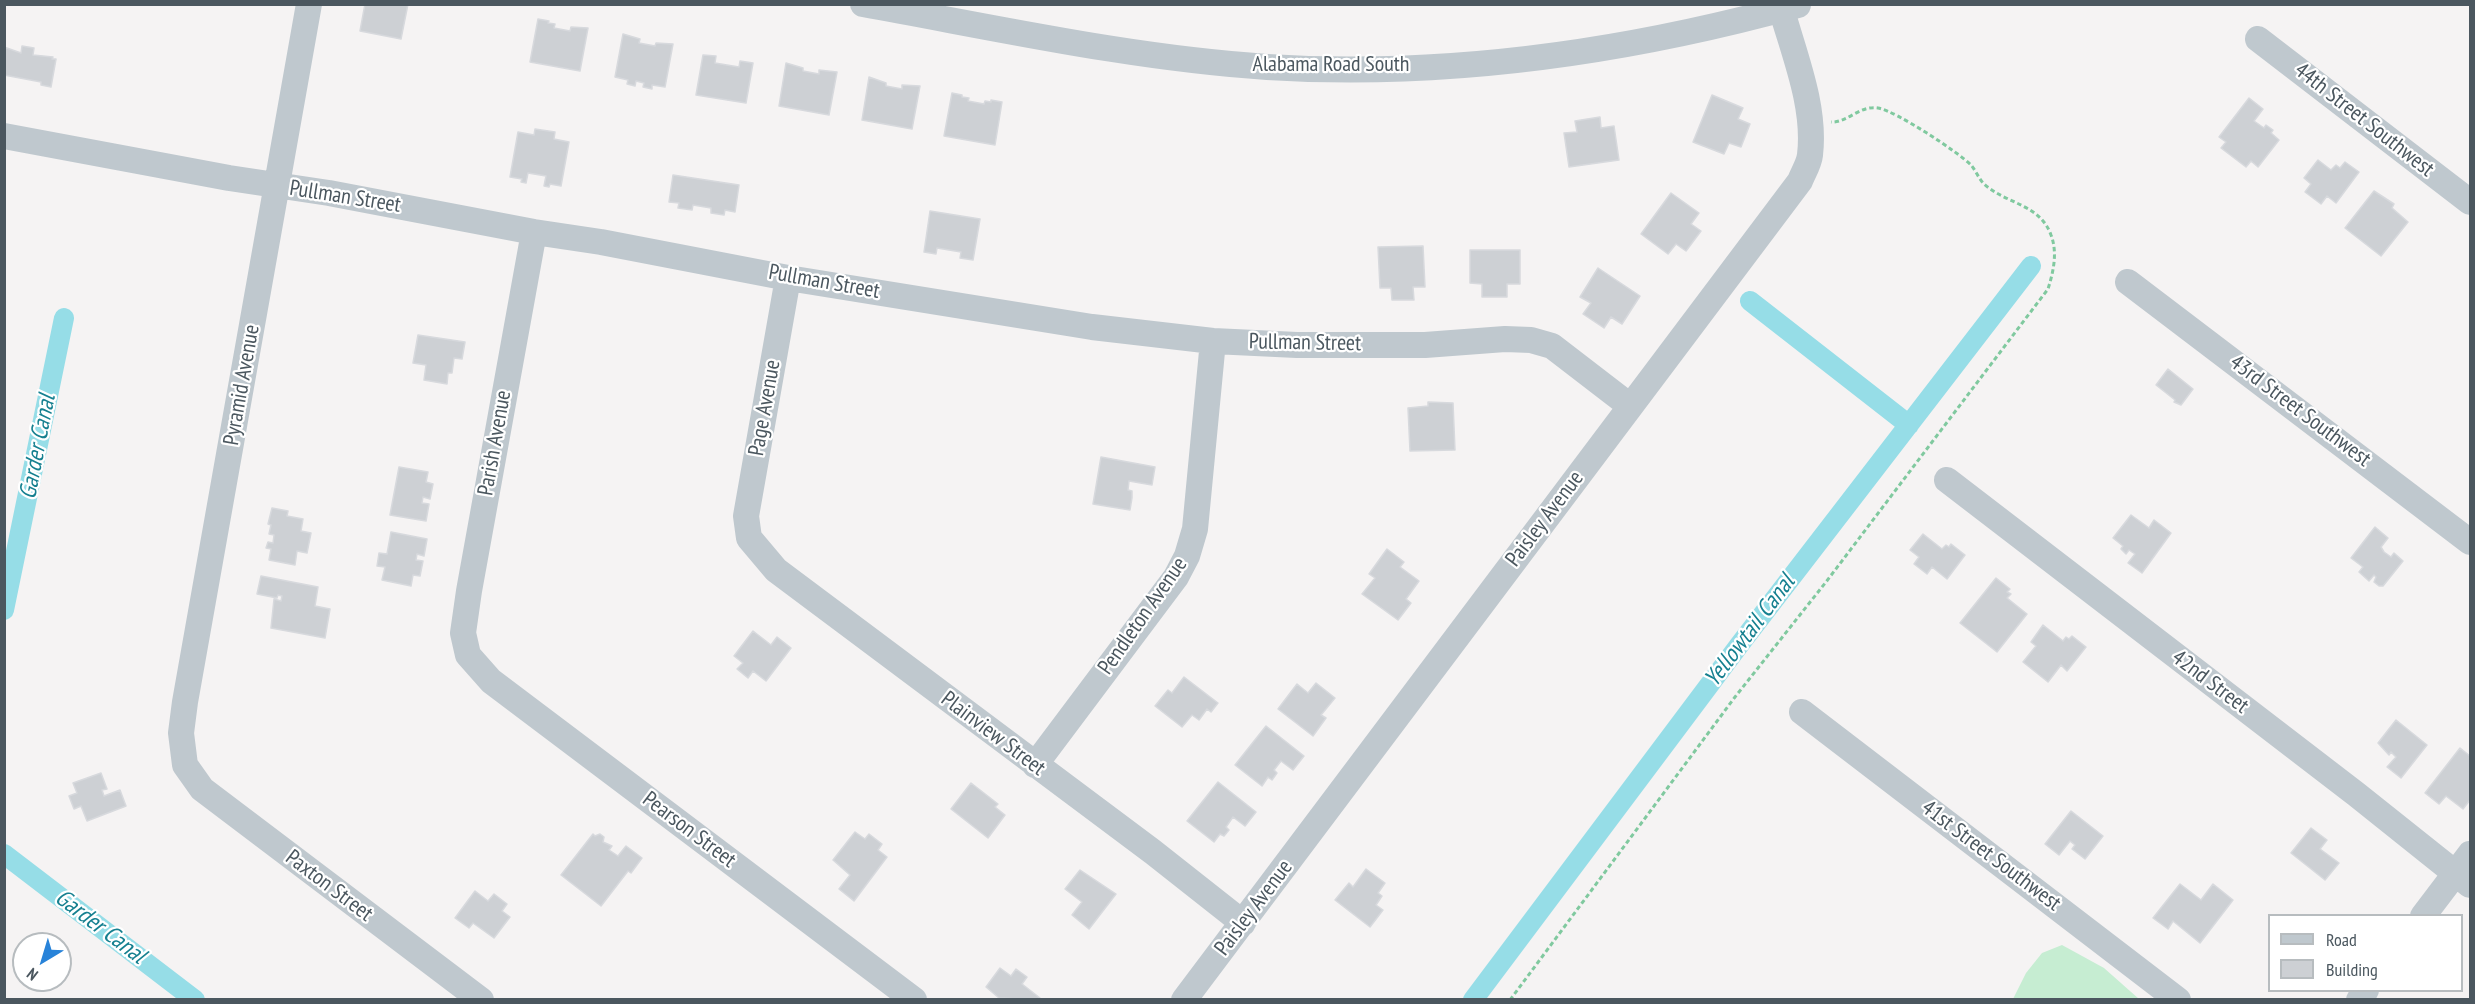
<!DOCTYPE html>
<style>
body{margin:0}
#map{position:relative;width:2475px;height:1004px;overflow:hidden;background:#f5f3f3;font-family:"PT Sans Narrow",sans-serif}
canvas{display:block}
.frame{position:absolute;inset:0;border:6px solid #4b575f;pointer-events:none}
.legend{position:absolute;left:2268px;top:914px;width:195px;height:78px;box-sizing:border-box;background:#fff;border:2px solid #b7bcbf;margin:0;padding:8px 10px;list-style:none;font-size:18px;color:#4b575f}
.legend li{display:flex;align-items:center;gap:12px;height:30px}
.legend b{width:30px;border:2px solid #b7bcbf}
.north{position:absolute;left:12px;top:932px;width:60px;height:60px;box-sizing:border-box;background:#fff;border:2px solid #b7bcbf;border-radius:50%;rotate:218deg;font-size:16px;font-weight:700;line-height:24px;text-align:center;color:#4b575f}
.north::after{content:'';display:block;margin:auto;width:21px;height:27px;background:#2883d9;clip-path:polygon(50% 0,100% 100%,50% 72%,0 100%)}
</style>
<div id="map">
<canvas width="2475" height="1004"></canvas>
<div class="frame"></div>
<ul class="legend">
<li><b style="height:8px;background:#bfc8ce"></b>Road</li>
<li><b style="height:16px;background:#cdd0d4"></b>Building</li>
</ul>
<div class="north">N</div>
</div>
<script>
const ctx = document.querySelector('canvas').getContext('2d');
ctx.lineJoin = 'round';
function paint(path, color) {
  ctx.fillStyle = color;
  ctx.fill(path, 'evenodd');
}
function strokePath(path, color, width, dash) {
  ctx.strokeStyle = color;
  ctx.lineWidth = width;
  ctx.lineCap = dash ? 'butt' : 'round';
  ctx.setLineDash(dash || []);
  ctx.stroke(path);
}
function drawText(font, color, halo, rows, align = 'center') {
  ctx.font = font + ' "PT Sans Narrow",sans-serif';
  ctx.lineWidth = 4.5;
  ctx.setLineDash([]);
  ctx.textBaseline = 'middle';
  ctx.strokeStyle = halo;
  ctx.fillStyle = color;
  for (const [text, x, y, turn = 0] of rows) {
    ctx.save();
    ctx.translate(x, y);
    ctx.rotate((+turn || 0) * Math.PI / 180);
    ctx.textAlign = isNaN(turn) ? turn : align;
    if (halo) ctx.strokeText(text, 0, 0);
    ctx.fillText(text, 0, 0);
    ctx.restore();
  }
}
paint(new Path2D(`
 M2062 945 2104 968 2139 999H2013L2026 973 2042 953Z`), '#c6edd2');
strokePath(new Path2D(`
 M1750 301 1909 425
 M4 610 64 318
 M4 854 195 1000
 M1473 1000 1740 644 2031 266`), '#96dde7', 20);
const building = new Path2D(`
 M365 4H408L401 39 360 31Z
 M538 19 549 21 548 23 555 24 554 28 570 31 571 27 588 28 580 71 530 62Z
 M623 34 640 39 639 43 655 46 656 43 673 44 665 87 652 85V89L643 87 644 83 636 81 635 86 627 84 628 80 615 77Z
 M22 46 34 48 33 55 53 57 52 59H56L51 87 41 85V82L4 75V47L21 53Z
 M703 55 716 56 715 63 739 67 740 61 753 63 746 103 696 95Z
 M786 63 803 68V71L819 74V70L837 72 829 115 779 106Z
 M869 77 886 83V86L902 89V85L920 86 912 129 862 120Z
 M952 93 962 95V97L969 98 968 101 984 104 985 101 991 102V100L1002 102 995 145 944 136Z
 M1712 95 1743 108 1738 119 1750 124 1741 147 1729 143 1724 154 1693 142Z
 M2249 98 2263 109 2254 121 2264 128 2266 125 2273 130 2271 133 2279 140 2258 167 2251 161 2246 167 2221 148 2226 142 2219 137Z
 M1600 117 1601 128 1614 126 1619 160 1569 167 1564 133 1577 132 1575 121Z
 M535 129 555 132 554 139 569 142 561 186 550 184 549 187 544 186 546 176 528 173 526 183 521 182 522 179 510 177 518 132 534 135Z
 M2318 160 2331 170 2336 165 2340 168 2345 162 2359 172 2336 203 2327 196 2321 204 2305 192 2311 184 2304 178Z
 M673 175 739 185 735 212 725 210 724 215 711 213V208L693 205 692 210 678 208 679 203 669 202Z
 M2374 191 2394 204 2392 208 2408 222 2381 256 2345 228Z
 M1671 193 1699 213 1691 224 1701 231 1686 251 1676 244 1668 254 1641 234Z
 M930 211 980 219 973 260 960 258 961 252 937 248 936 254 924 252Z
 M1423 246 1425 287H1413L1414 300H1392L1391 288H1380L1378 247Z
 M1470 250H1520V284H1507V297H1482V284L1470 283Z
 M1598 268 1640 296 1622 324 1611 317 1604 328 1583 314 1591 303 1580 297Z
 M418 335 465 342 462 359 454 358 452 373H448L447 384 424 380 426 365 413 363Z
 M2168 369 2193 389 2181 405 2174 402 2175 400 2156 385Z
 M1428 402 1453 403 1455 450 1410 451 1408 408 1428 406Z
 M1101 457 1155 467 1152 485 1129 481 1128 490 1132 491V498L1130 510 1093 504Z
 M399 467 428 472 426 482 433 484 430 499 423 497 422 503 429 504 426 521 390 515Z
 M272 508 288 511 287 516 303 519 301 531 311 533 307 553 297 551 295 565 269 560 271 549 266 548 268 542 273 543 274 535 269 534 271 525 268 524Z
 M2131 515 2149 528 2154 520 2171 533 2142 573 2128 563 2135 554 2129 550 2126 554 2121 549 2123 546 2113 538Z
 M2375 527 2388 538 2381 547 2384 552 2391 557 2394 553 2403 561 2383 586H2379L2374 582 2376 577 2374 575 2369 581 2359 572 2363 567 2351 558Z
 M391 532 427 539 424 556 417 554 416 560 423 561 420 576 413 575 411 586 382 580 385 567 377 566 379 553 387 554Z
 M1923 534 1942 549 1946 545 1949 547 1951 544 1965 555 1947 579 1932 567 1927 574 1914 564 1919 557 1910 550Z
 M1387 549 1404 562 1400 567 1419 581 1406 599 1411 603 1398 620 1362 594 1375 578 1369 574Z
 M261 576 318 587 315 606 330 609 325 638 271 628 274 599 281 601 282 596 278 595 277 598 257 594Z
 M1996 578 2010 589 2007 592 2011 594 2007 598 2027 614 1997 652 1960 623Z
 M2043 625 2063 641 2066 637 2069 639 2072 636 2086 647 2067 671 2061 665 2048 682 2023 662 2036 646 2031 642Z
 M753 631 771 645 777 637 791 648 766 681 753 671 748 678 737 669 743 663 734 656Z
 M1184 677 1218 703 1211 712 1207 709 1199 720 1192 715 1182 727 1155 706 1168 690 1172 693Z
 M1316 683 1335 698 1321 715 1326 718 1313 736 1278 709 1297 684 1308 693Z
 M2396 720 2427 745 2401 778 2387 767 2396 757 2391 752 2389 755 2378 743Z
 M1266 726 1304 756 1293 770 1281 761 1274 770 1277 773 1272 780 1268 777 1262 786 1235 765Z
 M2460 748 2470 756V800L2463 809 2446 796 2439 804 2425 793Z
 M101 773 107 789 102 790 104 796 120 790 126 806 87 821 81 806 74 809 69 796 77 793 73 783Z
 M1218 782 1256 812 1245 826 1233 817 1226 827 1229 830 1224 836 1220 834 1214 842 1187 821Z
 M971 783 998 804 995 807 1005 815 988 838 951 809Z
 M2071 811 2103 836 2085 859 2072 849 2075 845 2070 841 2059 855 2045 844Z
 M2311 828 2327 840 2320 849 2339 863 2325 880 2291 853Z
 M855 832 865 839 869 834 882 844 878 850 887 857 854 901 839 889 850 875 833 860Z
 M593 834 595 836 600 834 604 837 603 842 612 846 609 850 618 856 626 846 642 858 631 873 628 871 601 906 561 875Z
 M1366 869 1385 883 1378 893 1382 896 1376 905 1383 910 1370 927 1335 900 1349 883 1353 887Z
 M1080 870 1116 894 1089 929 1072 915 1082 902 1065 889Z
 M2180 884 2201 900 2213 884 2233 900 2200 943 2173 921 2168 929 2153 918Z
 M475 891 488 901 494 894 507 904 502 911 510 917 494 938 473 923 469 928 455 918Z
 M1000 968 1011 976 1016 969 1027 977 1022 984 1040 998 1039 1000 999 998 986 987Z`);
paint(building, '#cdd0d4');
strokePath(building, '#d7d9dd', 1.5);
strokePath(new Path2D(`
 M1510 1000 1735 697 1826 582 2048 289C2053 273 2058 253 2051 235 2040 204 2006 204 1984 184 1979 179 1976 171 1971 165 1958 152 1896 111 1878 108 1860 105 1847 123 1831 122`), '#80c99f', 3, [4.5, 3]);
strokePath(new Path2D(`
 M309 4 185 702 181 733 185 765 202 789 481 1000
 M863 4C997 28 1131 58 1267 67 1445 78 1627 52 1798 5
 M2258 39 2470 202
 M4 136 229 178 329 193 534 232 601 242 788 278 1092 327 1213 341 1297 345H1425L1505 339 1531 340 1552 346 1630 406
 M534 232 469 591 463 633 468 655 491 681 914 1000
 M788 278 746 516 749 538 776 570 1153 852 1243 923
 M2128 282 2470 542
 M1947 480 2356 794 2470 885
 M1802 712 2178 1000
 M1035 765 1176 577 1187 556 1195 529 1213 341
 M2423 916 2470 854
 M1184 1000 1800 181C1803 173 1809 164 1810 155 1816 105 1793 52 1780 4
 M2359 1000 2366 990`), '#bfc8ce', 26);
drawText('22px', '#4b575f', '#fff', [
 ["Alabama Road South",1331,65],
 ["44th Street Southwest",2364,120,38],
 ["Pullman Street",345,197,9],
 ["Pullman Street",824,282,10],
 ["Pullman Street",1305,343,1],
 ["Pyramid Avenue",242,385,-80],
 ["Page Avenue",765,408,-80],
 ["43rd Street Southwest",2300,411,37],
 ["Parish Avenue",495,443,-80],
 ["Paisley Avenue",1545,519,-53],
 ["Pendleton Avenue",1143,616,-55],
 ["42nd Street",2210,682,37],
 ["Plainview Street",993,734,37],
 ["Pearson Street",689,830,37],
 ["41st Street Southwest",1991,856,37],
 ["Paxton Street",329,886,37],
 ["Paisley Avenue",1254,908,-53]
]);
drawText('italic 24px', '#168090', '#fff', [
 ["Garder Canal",38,447,-79],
 ["Yellowtail Canal",1750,631,-53],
 ["Garder Canal",100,927,37]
]);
</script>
